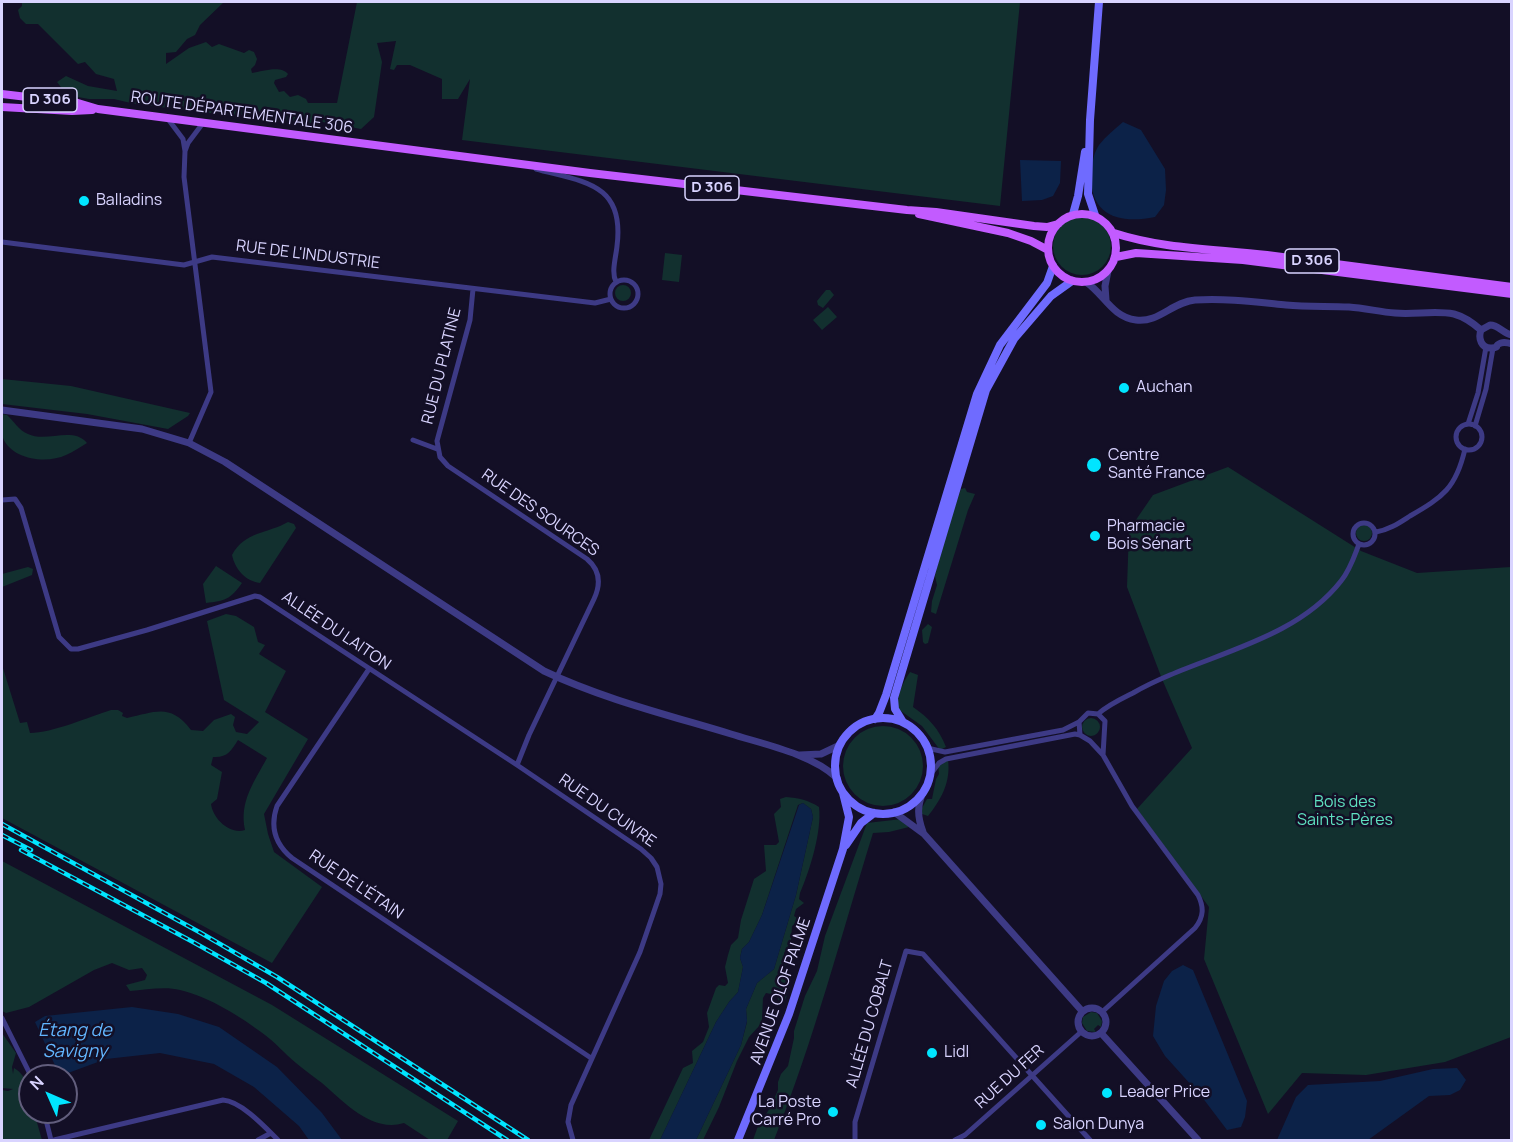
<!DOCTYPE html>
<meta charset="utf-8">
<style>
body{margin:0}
#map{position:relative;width:1513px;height:1142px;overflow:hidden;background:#130f26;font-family:Manrope,sans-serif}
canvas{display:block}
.frame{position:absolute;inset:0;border:3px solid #d9d4ff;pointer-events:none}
.north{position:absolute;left:18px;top:1064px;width:60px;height:60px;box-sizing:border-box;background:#130f26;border:2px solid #625e7d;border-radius:50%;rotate:315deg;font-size:16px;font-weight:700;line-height:24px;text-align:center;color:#d9d4ff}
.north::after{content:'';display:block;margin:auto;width:21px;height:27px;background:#00e5ff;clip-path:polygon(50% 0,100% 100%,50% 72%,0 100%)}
</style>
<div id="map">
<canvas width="1513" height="1142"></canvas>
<div class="frame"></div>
<div class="north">N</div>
</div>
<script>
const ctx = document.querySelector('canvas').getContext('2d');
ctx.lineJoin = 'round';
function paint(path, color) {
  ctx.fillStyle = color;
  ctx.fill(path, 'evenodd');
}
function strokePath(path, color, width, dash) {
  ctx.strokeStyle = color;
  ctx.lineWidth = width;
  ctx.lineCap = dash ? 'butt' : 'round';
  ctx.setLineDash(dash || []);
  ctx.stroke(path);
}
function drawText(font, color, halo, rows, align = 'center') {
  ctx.font = font + ' Manrope,sans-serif';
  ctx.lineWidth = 5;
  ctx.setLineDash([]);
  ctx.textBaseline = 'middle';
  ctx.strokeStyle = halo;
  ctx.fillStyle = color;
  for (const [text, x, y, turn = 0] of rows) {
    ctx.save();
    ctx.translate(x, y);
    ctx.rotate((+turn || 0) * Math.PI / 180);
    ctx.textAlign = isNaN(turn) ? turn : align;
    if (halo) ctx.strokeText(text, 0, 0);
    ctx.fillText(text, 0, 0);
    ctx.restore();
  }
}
paint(new Path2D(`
 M22 2H224L200 25 195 35 187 39 176 52 166 53V64L189 48 206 42 212 47 219 44 244 53 249 50 254 52 257 59 255 65 251 69 252 73C263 71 281 65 288 74L286 77 275 80 274 83 279 92 284 91 290 97 298 95 306 99 308 103H337L357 2H1020L1000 206 462 140 470 79 458 99H442V79L410 65H397L394 70 390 69 396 41 377 43 382 62 374 117 361 129 317 121 310 123 288 121 261 112 235 116 135 104 114 99H89L67 95 57 82 66 76 88 86 117 91 114 79 96 74 85 62 78 64 38 24H26L20 18 18 10 22 6Z
 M1053 246a29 29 0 1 1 58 0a29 29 0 1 1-58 0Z
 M665 253 682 255 679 282 662 280Z
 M615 293a8 8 0 1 1 16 0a8 8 0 1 1-16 0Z
 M826 290H830L834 295 823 308 818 305 817 301Z
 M828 307 837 317 822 330 813 320Z
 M2 379 71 386 190 413 188 416 168 429 87 414 2 404Z
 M2 414 7 415C14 421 18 430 28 434 46 443 73 426 87 443 80 447 73 452 66 455 47 464 12 460 3 438 0 431 1 421 2 414Z
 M1228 467 1361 551 1417 573 1511 567V1037L1445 1062 1366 1075 1302 1073 1268 1114 1204 959 1209 907 1137 809 1192 748 1162 679 1127 587 1129 530 1153 495Z
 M965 488 967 492 975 494 968 510 936 614 931 612 932 601 937 585 935 576 944 537 961 489Z
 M288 522 294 524 296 528 260 583C245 581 235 569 232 555 245 531 267 534 288 522Z
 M1356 533a8 8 0 1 1 16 0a8 8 0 1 1-16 0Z
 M216 566 242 583C231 599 225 601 206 603L203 584Z
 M28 567 33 569 32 575 2 587V574Z
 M226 614 236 616 254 627 258 642 265 645 259 654 286 671 265 712 308 739 264 814 268 834 274 852 322 887 272 963 2 818V665L20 723 27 722 30 733C52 733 89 717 111 710H118L123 713 122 716 127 718C156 712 170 703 191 730L203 731 214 720 231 714 235 717 233 725 236 732 247 734 259 722 224 700 207 621ZM238 740 267 758C254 782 239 802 245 830 230 835 213 819 211 804L217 799 222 772 211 765 213 757C227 758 231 751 238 740Z
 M928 624 932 627 928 643 925 644 923 642 922 630Z
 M910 672 918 675 913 707C929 718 939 729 946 747L940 750 922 726 898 709C896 697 903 682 910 672Z
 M1082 727a9 9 0 1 1 18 0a9 9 0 1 1-18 0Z
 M843 766a40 40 0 1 1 80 0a40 40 0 1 1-80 0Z
 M948 760C951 782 941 800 928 816L922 814V808L927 799H932L936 779 939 774 938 764Z
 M786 797C799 798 808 800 819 807 822 831 810 870 800 893L799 899 804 903 796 909 794 916 800 920 802 924H795L792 926 791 941 784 953 786 968 782 977 787 981 790 986 784 1004 781 1005 776 995 766 993 763 998 762 1019 760 1025 749 1037 737 1061 719 1107 703 1140H696L741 1045 747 1022 746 1009 757 983 774 969 796 895 813 817 811 809 803 803 798 805 762 915 749 942 742 949 740 958 743 967 738 992 729 1002 716 1022 660 1140H649L683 1068 693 1063 692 1051 703 1042 709 1027 707 1013 716 988 719 985 725 986 728 983 725 967 728 955 731 945 738 938 741 920 754 879 766 871 764 845H776L779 842 774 814 781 807 780 799Z
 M902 819 909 827 889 832 873 833C841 936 814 1040 774 1140H753L758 1126 770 1108 778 1090V1082L781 1074 788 1066 794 1038V1031L805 996 817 971 825 936 867 823Z
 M2 861 272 1005 458 1121 447 1140H430L404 1123C372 1133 344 1102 322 1083 313 1076 304 1070 296 1063 285 1054 276 1043 265 1035 241 1017 210 997 180 990 165 986 145 990 130 991L126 985 145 980 147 975 142 968 129 970 112 963 94 970 29 1007 6 1013 2 1011Z
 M1091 1012 1097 1013 1102 1021 1101 1027 1098 1025 1094 1029 1096 1032 1087 1031 1082 1023 1083 1017Z
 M2 1033 16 1053 12 1067 13 1074 14 1068C29 1076 30 1096 30 1112H34L42 1140H2V1090L8 1091 13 1089 2 1088Z`), '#12302f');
paint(new Path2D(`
 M1123 122 1141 130 1165 169 1166 190 1164 205 1155 217C1121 224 1090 217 1091 175 1092 164 1093 154 1099 145 1106 136 1115 129 1123 122Z
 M1020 160 1061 161 1060 183 1053 196 1042 200 1022 201Z
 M803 803 811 809 813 817 796 895 774 969 757 983 746 1009 747 1021 741 1045 696 1140H660L716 1022 729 1002 738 992 743 967 740 958 742 949 749 942 762 915 799 805Z
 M1183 965 1193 970 1247 1101 1245 1117 1241 1127 1227 1130 1202 1097 1165 1056 1153 1036 1156 1006 1164 981 1172 971Z
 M132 1007 178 1014 219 1027 277 1067 322 1113 342 1140H309L299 1126 254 1087 214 1064 160 1053 106 1059 60 1076 35 1022 45 1016Z
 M1457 1068 1466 1080 1460 1090 1450 1095 1429 1096 1368 1140H1277L1296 1097 1308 1085 1380 1081 1433 1069Z`), '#0c2248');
strokePath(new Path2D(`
 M168 119 183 139 185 151 188 143 203 123
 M185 151 184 177 211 392 189 443
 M536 169C584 182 625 183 617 246 616 257 611 272 616 282
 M2 242 184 265 212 257 595 303 611 299
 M610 294a14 14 0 1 1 28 0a14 14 0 1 1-28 0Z
 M473 289 470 320 437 441 440 457 448 466 587 559C600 570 601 584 594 599L529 735 517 765
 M1468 424 1478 393 1486 347
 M1456 437a13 13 0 1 1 26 0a13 13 0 1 1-26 0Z
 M1475 426 1486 389 1493 348
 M413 440 437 449
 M2 500 15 499 21 508 59 637 71 649H78L147 630 255 596 260 597 517 765 641 849 651 858 657 867 661 884 660 894 640 952 571 1105 568 1122 573 1140
 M1353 534a11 11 0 1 1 22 0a11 11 0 1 1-22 0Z
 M1376 532C1389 530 1399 523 1410 516 1443 497 1456 488 1465 449
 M369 669 277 806C270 826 275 844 292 858L591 1058
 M1098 714C1108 705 1121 699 1133 693 1199 655 1292 644 1341 581 1350 570 1354 557 1359 544
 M927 748 945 752 1063 730 1079 722
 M930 775 939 763 946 759 1075 734 1080 735
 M1102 1012 1195 928C1204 917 1204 907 1198 895L1132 806 1103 755 1090 741 1080 735 1079 722 1088 713 1098 714 1105 721 1103 755
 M2 1018 31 1076
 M44 1112 51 1140
 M54 1140 223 1100C241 1101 266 1128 278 1140
 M258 1140 271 1133
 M855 1140V1122L906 951 923 954 1090 1140
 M955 1140 965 1135 1081 1032`), '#3d3a85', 5);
strokePath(new Path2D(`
 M1086 282C1104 294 1112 317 1136 320 1159 323 1172 302 1195 300 1225 298 1256 302 1286 305 1307 307 1328 306 1349 307 1365 308 1380 312 1395 313 1415 315 1434 310 1454 314 1465 317 1473 323 1481 330
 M1106 300 1105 286 1108 271
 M1512 335C1502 333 1499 325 1490 325L1481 330C1478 338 1481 349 1492 348 1501 347 1493 346 1501 343 1504 342 1509 343 1512 344
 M2 410 142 429 189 443 225 462 544 671C603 699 668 715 731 734 763 744 812 754 837 778
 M800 755 821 754 840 745
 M894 812 924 834 1082 1011
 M923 832C917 816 917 805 924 790
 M1078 1022a14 14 0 1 1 28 0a14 14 0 1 1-28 0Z
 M1101 1033 1198 1140`), '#3d3a85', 7);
strokePath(new Path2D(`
 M1073 214 1078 196 1085 152
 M1095 215 1088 194 1090 120 1099 2
 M835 766a48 48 0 1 1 96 0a48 48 0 1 1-96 0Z
 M875 719 879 713 886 695 977 394 1000 345 1047 283 1053 266
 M903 722 895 709 894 698 986 390 1014 339 1051 296 1072 281
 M846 845 861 823 874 813
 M738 1140 789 1014 843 849 849 817 843 793`), '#6f6bff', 8);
strokePath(new Path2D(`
 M2 94 78 103 98 109 590 173 907 210 936 212 1034 226 1047 227 1058 224
 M2 107 72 111 92 110
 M1048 248a34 34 0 1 1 68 0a34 34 0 1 1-68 0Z
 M919 214 1008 233 1031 241 1048 250
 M1114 233C1163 249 1215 249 1267 255 1348 265 1430 276 1512 287
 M1116 257 1136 253 1243 260 1512 294`), '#c25bff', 8);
const rail = new Path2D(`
 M2 824 201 933 277 977 528 1140
 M2 835 31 850
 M21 850 193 942 266 983 507 1140`);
strokePath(rail, '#00e5ff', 4.5);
strokePath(rail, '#130f26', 2, [7]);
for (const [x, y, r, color] of [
 [84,201,6,"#00e5ff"],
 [1124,388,6,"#00e5ff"],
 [1094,465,8,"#00e5ff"],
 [1095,536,6,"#00e5ff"],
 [932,1053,6,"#00e5ff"],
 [1107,1093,6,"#00e5ff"],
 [833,1112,6,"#00e5ff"],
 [1041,1125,6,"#00e5ff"]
]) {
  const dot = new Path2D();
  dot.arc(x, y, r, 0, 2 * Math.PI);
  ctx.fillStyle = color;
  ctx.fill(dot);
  strokePath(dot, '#130f26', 2);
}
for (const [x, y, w] of [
 [50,100,54],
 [712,188,54],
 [1312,261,54]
]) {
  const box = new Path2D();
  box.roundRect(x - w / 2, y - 12, w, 24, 4.5);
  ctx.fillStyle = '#130f26';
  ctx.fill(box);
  strokePath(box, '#d9d4ff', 1.5);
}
drawText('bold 15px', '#d9d4ff', null, [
 ["D 306",50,100],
 ["D 306",712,188],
 ["D 306",1312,261]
]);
drawText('16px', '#d9d4ff', '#130f26', [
 ["ROUTE DÉPARTEMENTALE 306",242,113,8],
 ["RUE DE L'INDUSTRIE",308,255,7],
 ["RUE DU PLATINE",442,366,-76],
 ["RUE DES SOURCES",540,513,35],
 ["ALLÉE DU LAITON",336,631,34],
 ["RUE DU CUIVRE",607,811,35],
 ["RUE DE L'ÉTAIN",356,885,34],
 ["AVENUE OLOF PALME",781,991,-71],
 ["ALLÉE DU COBALT",870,1024,-74],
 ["RUE DU FER",1010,1077,-42]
]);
drawText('16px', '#d9d4ff', '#130f26', [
 ["Balladins",96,201],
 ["Auchan",1136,388],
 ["Centre",1108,456],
 ["Santé France",1108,474],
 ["Pharmacie",1107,527],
 ["Bois Sénart",1107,545],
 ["Lidl",944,1053],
 ["Leader Price",1119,1093],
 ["La Poste",821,1103,"right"],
 ["Carré Pro",821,1121,"right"],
 ["Salon Dunya",1053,1125]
], 'left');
drawText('16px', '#5fe0c0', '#130f26', [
 ["Bois des",1345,803],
 ["Saints-Pères",1345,821]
]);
drawText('italic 18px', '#62b6ff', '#130f26', [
 ["Étang de",75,1031],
 ["Savigny",75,1052]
]);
</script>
